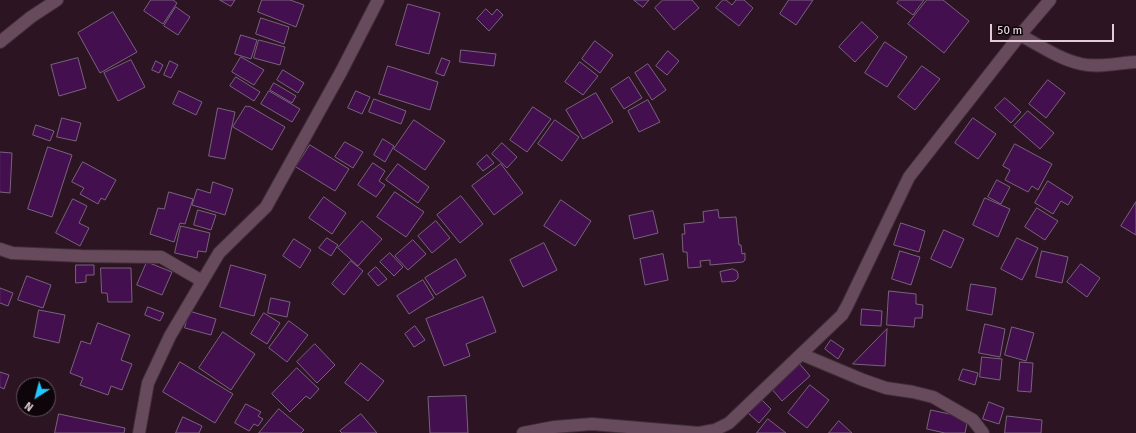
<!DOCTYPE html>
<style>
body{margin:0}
#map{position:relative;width:1136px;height:433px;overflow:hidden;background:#2c1423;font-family:Signika,sans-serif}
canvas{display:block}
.north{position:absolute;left:16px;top:377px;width:40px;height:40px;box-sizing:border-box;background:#0e050a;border:1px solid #62555c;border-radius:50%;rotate:216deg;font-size:11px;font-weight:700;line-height:16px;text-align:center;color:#dfced7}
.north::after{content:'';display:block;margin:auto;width:14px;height:18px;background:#1ec9fd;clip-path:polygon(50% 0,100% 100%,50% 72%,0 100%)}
.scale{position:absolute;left:990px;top:24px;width:124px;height:18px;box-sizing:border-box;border:2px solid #dfced7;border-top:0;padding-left:5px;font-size:12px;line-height:14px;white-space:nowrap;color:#dfced7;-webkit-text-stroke:3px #0e050a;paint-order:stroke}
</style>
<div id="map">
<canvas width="1136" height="433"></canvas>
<div class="north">N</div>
<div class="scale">50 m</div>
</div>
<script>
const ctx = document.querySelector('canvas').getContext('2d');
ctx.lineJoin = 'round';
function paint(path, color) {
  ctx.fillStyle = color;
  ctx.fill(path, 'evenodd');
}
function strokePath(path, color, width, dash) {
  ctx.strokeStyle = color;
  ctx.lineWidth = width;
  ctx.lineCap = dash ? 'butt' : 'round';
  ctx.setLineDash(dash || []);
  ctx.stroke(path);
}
const building = new Path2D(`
 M151 0H173L177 3 163 24 144 11Z
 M220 0H235L231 6Z
 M262 0H290L304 5 296 27 258 12Z
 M634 0H649L643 7Z
 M663 0H692L699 8 674 30 655 8Z
 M723 0H726L732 5 736 0H744L753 8 739 26 716 8Z
 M789 0H813L796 25 780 14Z
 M900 0H924L913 15 897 3Z
 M927 0H943L969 21 944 53 908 24Z
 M408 4 440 13 429 54 396 45Z
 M176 7 190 17 178 35 164 26Z
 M486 9 492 15 497 9 503 15 489 31 477 19Z
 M113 12 137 52 100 73 78 33Z
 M261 18 289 27 284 44 256 34Z
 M862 22 878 37 855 62 839 47Z
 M241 35 257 40 251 59 235 54Z
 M259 40 285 47 280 65 254 58Z
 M595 41 613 55 600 73 582 59Z
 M885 42 907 57 887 87 865 73Z
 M461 50 496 54 494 66 460 62Z
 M668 51 679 61 667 75 656 66Z
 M241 57 264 70 254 85 232 72Z
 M78 58 86 88 59 96 51 65Z
 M442 58 450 61 444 76 436 73Z
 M131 60 145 87 118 101 104 73Z
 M156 61 163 65 159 73 152 70Z
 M170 61 178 65 171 78 164 75Z
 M580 62 598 76 583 95 565 82Z
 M648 64 666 90 652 100 635 73Z
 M388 66 438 82 430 110 379 94Z
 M922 66 940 79 915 110 898 97Z
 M283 70 304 83 298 93 277 80Z
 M236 77 260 92 254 101 230 86Z
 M629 77 642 98 624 109 611 89Z
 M1048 80 1065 93 1046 118 1029 104Z
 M274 83 296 96 292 103 270 90Z
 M179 91 202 102 196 115 173 104Z
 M269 91 300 109 292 122 261 104Z
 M356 91 370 97 362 114 348 108Z
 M596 93 613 122 583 139 566 110Z
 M1005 98 1021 112 1011 123 995 108Z
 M374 99 406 111 401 124 369 112Z
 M648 100 660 122 639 132 628 111Z
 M246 106 248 107 249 106 285 127 272 150 233 127Z
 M533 107 551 119 527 152 510 140Z
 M218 108 235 112 225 159 209 156Z
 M1028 111 1054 133 1040 149 1014 126Z
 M62 118 81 123 76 141 57 137Z
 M973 118 996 134 978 159 955 143Z
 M414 120 445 141 425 170 394 149Z
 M555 120 579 137 562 161 538 144Z
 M36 125 54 131 50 141 33 135Z
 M383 139 394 146 385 162 374 155Z
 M345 142 363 152 353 168 335 157Z
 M502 143 517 157 507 168 492 154Z
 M1015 144 1052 164 1038 190 1032 186 1028 192 1005 180 1010 170 1003 166Z
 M310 145 349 169 335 191 296 167Z
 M48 147 72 155 52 217 28 209Z
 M0 152 12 153 10 193 0 192Z
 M487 155 494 163 483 171 477 164Z
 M83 162 116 180 105 200 101 198 98 204 80 194 84 188 72 182Z
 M373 163 385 171 379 181 385 185 376 197 358 185Z
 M398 164 429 187 418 203 386 180Z
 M501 164 523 193 494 215 472 186Z
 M997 180 1010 187 1001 204 988 197Z
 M1048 181 1073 197 1068 205 1061 201 1053 214 1035 203Z
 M213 182 233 189 225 215 192 205 197 189 210 193Z
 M169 192 193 199 185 224 180 223 174 242 150 234 158 208 164 209Z
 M395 192 424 212 406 237 377 217Z
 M461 196 483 224 460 243 437 215Z
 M324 197 346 213 332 234 309 218Z
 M985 198 1010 209 998 237 973 225Z
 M73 199 87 206 79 223 89 228 80 246 56 233Z
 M561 200 591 221 575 246 544 226Z
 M1136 202V235L1121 226Z
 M1037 208 1058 221 1045 240 1025 227Z
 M198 210 216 215 211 230 194 225Z
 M718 210 719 218 736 217 739 245H741L742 254 745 253V260L743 262 710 265V260L700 261 701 267 688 268 687 252H683L682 234H685L684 224 704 222 703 212Z
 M653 211 658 233 634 239 629 216Z
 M362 221 382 239 358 266 338 248Z
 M436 221 450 238 432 253 418 236Z
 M901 223 925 231 919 252 894 245Z
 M181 226 210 233 206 252 198 251 197 258 175 253Z
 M944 230 964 239 951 268 931 259Z
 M327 238 338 245 331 256 319 248Z
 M1017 238 1038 248 1022 280 1001 269Z
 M294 239 311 250 300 268 283 256Z
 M413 240 426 254 408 270 395 256Z
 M544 243 557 270 523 287 510 260Z
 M900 251 920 257 911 285 892 279Z
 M1042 251 1068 257 1062 283 1036 277Z
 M390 253 403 267 394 276 380 262Z
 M663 254 668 280 645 285 640 259Z
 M456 259 466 276 436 295 425 278Z
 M351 261 363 271 344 295 332 284Z
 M147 262 172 272 162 295 137 285Z
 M1081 264 1100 278 1087 297 1067 282Z
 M76 265H94V275H86V282L76 283Z
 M231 265 266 275 254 316 220 307Z
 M376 267 387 279 378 286 368 274Z
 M101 268H131L132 302H108L107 293H102Z
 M733 269 737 271 738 274V278L735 281 722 282 720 272Z
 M27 276 51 285 43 308 18 300Z
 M423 280 434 298 409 314 397 296Z
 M971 284 996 288 992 315 967 310Z
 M0 288 13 293 8 306 0 303Z
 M889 291 916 294V304L923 305 922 318H915L914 327 887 325Z
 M483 297 496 332 466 344 470 356 444 366 426 319Z
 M271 298 290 302 287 317 268 313Z
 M148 307 164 313 160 321 145 315Z
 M862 309 882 311 881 326 861 325Z
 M39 310 65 315 59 343 34 337Z
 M189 311 216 319 211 335 185 328Z
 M264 313 280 323 267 344 251 334Z
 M289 321 308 335 287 362 269 348Z
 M98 323 130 335 121 360 132 364 122 390 111 386 108 395 80 385 83 378 70 373 81 341 90 344Z
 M985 324 1005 329 1000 357 979 353Z
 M415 326 425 340 414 347 405 334Z
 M1012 327 1034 333 1026 361 1005 355Z
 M887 329 885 366 853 364Z
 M223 332 255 354 231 390 199 368Z
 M831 340 844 349 838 359 825 349Z
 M315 344 335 365 317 383 297 362Z
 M982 357 1002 359 1000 380 980 377Z
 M180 362 233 394 215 423 163 392Z
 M1020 362 1033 363 1031 392 1018 391Z
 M361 363 384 381 368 401 345 383Z
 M799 363 810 376 782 401 771 388Z
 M297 368 319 389 310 399 306 396 290 412 272 394Z
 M963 369 978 373 975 385 959 380Z
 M0 372 9 375 4 389 0 387Z
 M810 385 829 400 807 428 788 413Z
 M466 396 468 433H430L428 397Z
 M761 399 771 409 759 423 748 413Z
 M989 402 1004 408 999 424 983 419Z
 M246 404 261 412 258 416 263 419 258 426 254 424 249 431 235 423Z
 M279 409 304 430 301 433H259Z
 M931 410 968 418 965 433H945L927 429Z
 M59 414 125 428 124 433H55Z
 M361 414 377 433H342L340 431Z
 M1007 416 1042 420 1041 433H1005Z
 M183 417 202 426 199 433H176Z
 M768 419 786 433H757Z
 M839 421 852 433H829Z`);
paint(building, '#440f4f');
strokePath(building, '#78637d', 1);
const minor = new Path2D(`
 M1020 35C1039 45 1059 59 1081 64 1098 68 1118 63 1136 62
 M0 42 31 17 57 0
 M0 249 12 253 81 256 161 257 202 281
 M801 354 863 380 886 388 913 392 933 397 973 420 983 433
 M139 433 148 383 170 336 219 253 266 207 341 72 378 0
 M523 433 554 427 592 424 699 433 715 430 729 423 842 315 847 306 909 177 1020 35 1050 0`);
strokePath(minor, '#402e39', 14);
strokePath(minor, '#674a5b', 12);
</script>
